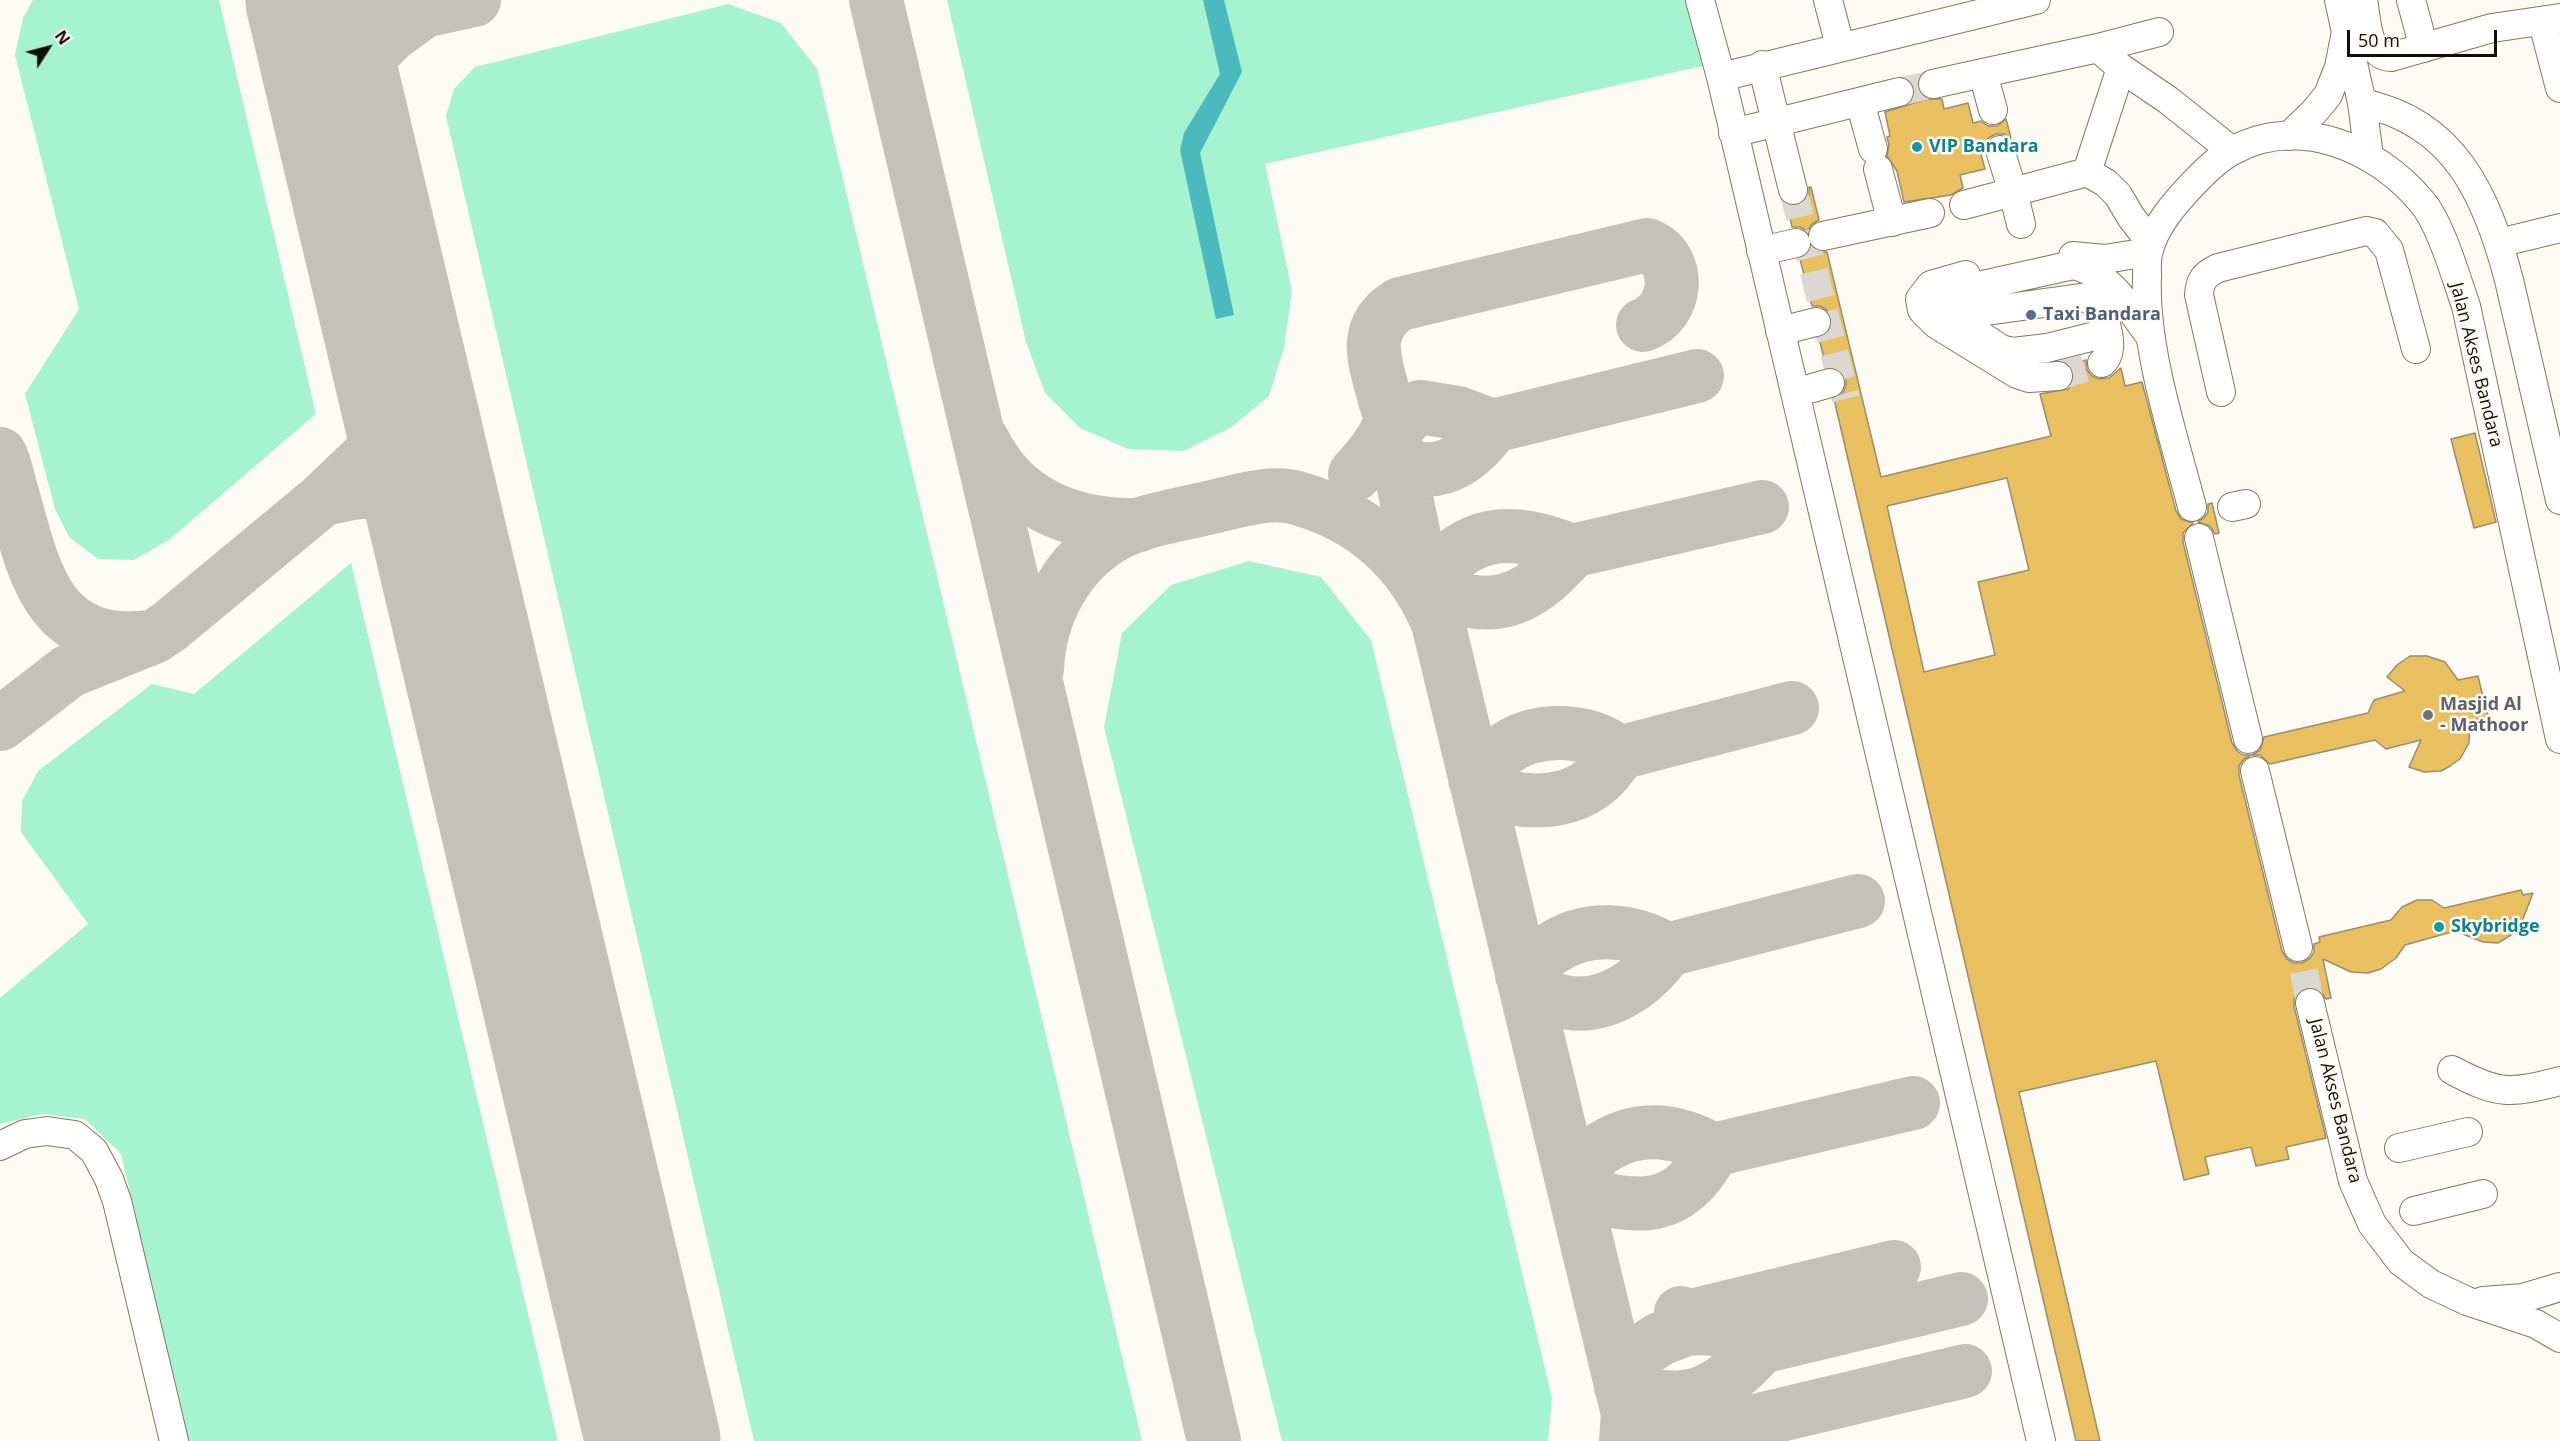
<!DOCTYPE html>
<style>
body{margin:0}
#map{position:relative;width:2560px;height:1441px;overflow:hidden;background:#fefbf5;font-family:"Open Sans",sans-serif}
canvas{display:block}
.north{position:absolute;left:18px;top:18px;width:60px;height:60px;-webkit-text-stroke:4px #fefbf5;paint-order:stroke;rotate:54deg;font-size:16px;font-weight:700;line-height:24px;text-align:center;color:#140f04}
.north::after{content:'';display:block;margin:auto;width:21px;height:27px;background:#140f04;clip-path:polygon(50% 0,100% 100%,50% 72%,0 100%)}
.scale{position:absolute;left:2347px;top:30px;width:150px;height:27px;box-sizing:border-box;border:3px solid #140f04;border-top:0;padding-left:8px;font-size:18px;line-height:21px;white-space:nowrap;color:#140f04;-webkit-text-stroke:4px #fefbf5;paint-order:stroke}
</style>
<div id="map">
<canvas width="2560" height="1441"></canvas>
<div class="north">N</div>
<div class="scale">50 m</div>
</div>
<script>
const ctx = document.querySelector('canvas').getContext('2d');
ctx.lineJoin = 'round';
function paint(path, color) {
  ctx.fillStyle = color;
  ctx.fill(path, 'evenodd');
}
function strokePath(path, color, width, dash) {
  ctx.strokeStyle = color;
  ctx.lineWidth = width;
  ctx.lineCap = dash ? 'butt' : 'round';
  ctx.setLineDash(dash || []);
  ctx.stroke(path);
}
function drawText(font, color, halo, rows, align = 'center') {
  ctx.font = font + ' "Open Sans",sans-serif';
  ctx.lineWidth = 5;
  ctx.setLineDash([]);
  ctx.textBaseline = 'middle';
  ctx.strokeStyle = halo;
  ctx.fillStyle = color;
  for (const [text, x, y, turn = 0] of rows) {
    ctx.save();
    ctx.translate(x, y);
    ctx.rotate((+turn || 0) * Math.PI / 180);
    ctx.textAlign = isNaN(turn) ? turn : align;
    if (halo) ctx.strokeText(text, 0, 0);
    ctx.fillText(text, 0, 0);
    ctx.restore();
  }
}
paint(new Path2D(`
 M33 0H219L316 414 169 540 134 560 98 559 69 537 55 509 25 394 79 309 15 55 23 18Z
 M947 0H1687L1703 66 1265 164 1292 291 1284 348 1269 396 1230 428 1184 451 1128 449 1080 428 1045 393 1026 342Z
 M728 4 781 23 817 69 1142 1441H754L446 116 454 89 475 67Z
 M1249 561 1321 577 1371 640 1552 1398 1548 1441H1282L1104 727 1122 633 1171 585Z
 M351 563 558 1441H188L121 1154 85 1119 43 1114 0 1124V998L88 924 21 832 22 801 38 771 152 684 194 694Z`), '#a6f3cf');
paint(new Path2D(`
 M1203 0H1224L1242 72 1200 153 1234 315 1216 319 1180 150 1184 133 1220 74Z`), '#4bbabe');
strokePath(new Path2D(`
 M365 0 379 7 424 11
 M876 0 1214 1441
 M344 131 347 93 366 60 391 35 424 11 474 0
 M1390 419 1425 590
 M983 441C1013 503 1072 527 1139 525
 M1382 450C1391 456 1400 463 1411 466 1445 479 1475 452 1493 426
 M0 454C6 466 8 480 12 493 34 571 47 649 149 637
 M1374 458 1406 417 1420 407 1458 413 1493 426 1697 376
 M1355 474C1366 462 1390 435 1390 418 1390 413 1387 406 1385 400 1376 363 1359 329 1400 304L1647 245C1683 259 1678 313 1643 325
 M322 500C358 490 400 482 424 518 434 531 439 549 446 564
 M1572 551C1509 526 1469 529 1424 584 1488 618 1526 605 1572 551L1762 507
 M1037 669C1039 615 1067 561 1116 534 1144 520 1178 515 1208 508 1235 502 1269 490 1297 498 1365 517 1411 559 1438 623L1628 1414 1626 1441
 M0 724 69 671 154 637 170 626 322 500 371 453 390 425 395 411 397 355
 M1475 779C1485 768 1493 757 1505 749 1537 726 1589 728 1619 753L1792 708
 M1478 789C1531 808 1588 808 1619 753
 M1522 975C1532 966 1540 956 1551 949 1586 925 1632 928 1667 950L1858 901
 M1526 990C1541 995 1555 1001 1570 1003 1609 1008 1646 981 1667 950
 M1571 1176C1611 1129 1659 1119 1713 1150L1913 1103
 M1575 1192C1637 1209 1679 1216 1713 1150
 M1681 1313 1687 1317 1894 1267
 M1618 1373 1645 1349 1660 1339 1687 1329 1705 1328 1722 1330 1761 1347 1961 1299
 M1621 1387C1685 1410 1717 1396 1761 1347
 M1671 1441 1965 1371`), '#c4c1ba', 54);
strokePath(new Path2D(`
 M313 0 653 1441`), '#c4c1ba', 135);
const building = new Path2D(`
 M1927 99H1942L1944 109 1968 103 1973 123 1981 121 1988 126H1997L2006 119 2011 138 2004 134H1996L1988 138 1984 146 1979 147 1985 169 1960 175 1963 188 1951 195 1904 202 1897 171 1887 156 1889 145 1887 137 1890 136 1885 112Z
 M1809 187H1811L1819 220 1812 224 1807 231 1800 227H1792L1787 205 1796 206 1804 202 1809 195Z
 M1812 248 1819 252H1827L1881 477 2051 436 2040 394 2068 389 2073 383 2074 375 2069 364 2086 360 2087 370 2092 376 2099 379 2109 378 2121 368 2125 386 2142 382 2176 511 2181 519 2193 523 2183 533V542L2232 743 2237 751 2243 755H2251L2244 759 2239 766V775L2282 951 2287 959 2294 963H2302L2310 958 2314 952V944L2320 942 2319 937 2391 920 2402 907 2417 900H2432L2444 908 2521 890 2523 895 2533 893 2521 924 2511 935 2498 943 2483 942 2455 931 2405 945 2396 958 2381 969 2368 973 2351 972 2323 959 2331 998 2326 999 2321 991 2315 987H2307L2298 992 2294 999V1006L2326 1138 2286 1147 2289 1159 2256 1166 2251 1147 2205 1157 2209 1174 2184 1180 2156 1061 2019 1092 2100 1441H2076L1834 399 1842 394 1846 386V379L1841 371 1835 367H1826L1819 338 1828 333 1832 327V319L1827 310 1820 306H1812L1800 259 1808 255ZM2007 478 2029 570 1978 582 1995 655 1924 672 1887 506Z
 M2475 433 2496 522 2474 528 2451 439Z
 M2212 503 2219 533 2215 534 2210 526 2198 522 2204 518 2208 512V504Z
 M2410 656H2427L2445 662 2458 680 2478 676 2488 717 2470 721 2469 743 2460 759 2450 766 2441 771 2424 772 2409 767 2421 740 2386 749 2375 740 2270 764 2260 755H2252L2260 750 2264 737 2368 713 2374 700 2405 691 2387 677 2397 665Z`);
paint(building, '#e9c05f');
strokePath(building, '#9b8d6e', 1.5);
strokePath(new Path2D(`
 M1899 92 1933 84
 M1793 190 1846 399
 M2058 376 2102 363
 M2304 971 2310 1003`), '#dbd8d1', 28, [28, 14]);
const minor = new Path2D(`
 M1700 0 1721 77 2036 0
 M1828 0 1840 46
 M2363 0C2367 20 2366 56 2391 57L2492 28 2560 18
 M2411 0 2424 48
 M2543 23 2560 88
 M2348 41 2362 103 2369 156
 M2098 48 2159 32
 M1762 65 1793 190
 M1721 77 2041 1441
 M1933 84 1983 73
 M1860 102 1873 149
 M2362 103C2455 122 2487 196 2509 280L2560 500
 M1993 110 1983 73 2098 48 2121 68
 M1733 133 1899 92
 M2289 136 2314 112 2328 95 2339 67 2346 32 2339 0
 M2000 150 2013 192 2087 172 2121 68 2168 100 2232 151
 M1878 169 1892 222
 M2087 172 2106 183 2118 195 2131 217 2151 243
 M1964 205 2013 192 2021 224
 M1823 236 1930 213
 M2499 243 2560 228
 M1761 251 1796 243
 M2073 256 2105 259 2148 252
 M1966 275 1931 285 1920 299 1922 310 1936 324 2017 374 2029 378 2058 376
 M1951 316 2087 297C2103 306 2119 349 2102 363
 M1780 331 1816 322
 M2107 333 2047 348 2013 352 2001 349 1951 316 1944 307 1946 298 1956 291 2073 265C2111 274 2127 306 2150 336
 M2221 392 2199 295C2200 280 2204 275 2218 268L2366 231 2375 233 2389 250 2416 349
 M1795 393 1830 383
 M2192 507C2174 437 2144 349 2147 277 2147 268 2146 258 2149 250 2155 226 2174 204 2191 186 2203 173 2217 159 2232 151 2299 114 2377 148 2422 202 2441 224 2456 278 2466 306L2560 739
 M2232 507 2246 504
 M2199 538 2248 739
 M2255 771 2298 947
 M2310 1003 2353 1181 2372 1224 2401 1262 2431 1284 2467 1301 2536 1324 2560 1338
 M2452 1070C2498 1095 2510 1094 2560 1081
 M0 1146 25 1134 47 1131 75 1135 94 1151 109 1179 117 1201 174 1441
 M2399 1148 2468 1132
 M2414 1211 2483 1194
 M2483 1301 2523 1298 2560 1287`);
strokePath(minor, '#85785a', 30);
strokePath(minor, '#fff', 28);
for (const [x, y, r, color] of [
 [1917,147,6,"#0f9aa8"],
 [2031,315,6,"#5c6f8a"],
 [2428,715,6,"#6b7280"],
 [2439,927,6,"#0f9aa8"]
]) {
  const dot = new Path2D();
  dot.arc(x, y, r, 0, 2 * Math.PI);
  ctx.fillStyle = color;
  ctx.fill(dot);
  strokePath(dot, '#fefbf5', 2);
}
drawText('bold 18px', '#0d838f', '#fefbf5', [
 ["VIP Bandara",1929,147],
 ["Skybridge",2451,927]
], 'left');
drawText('bold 18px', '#4e5e75', '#fefbf5', [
 ["Taxi Bandara",2043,315]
], 'left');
drawText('18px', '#140f04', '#fefbf5', [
 ["Jalan Akses Bandara",2476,365,76],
 ["Jalan Akses Bandara",2335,1101,76]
]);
drawText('bold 18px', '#5b616d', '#fefbf5', [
 ["Masjid Al",2440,705],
 ["- Mathoor",2440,726]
], 'left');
</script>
